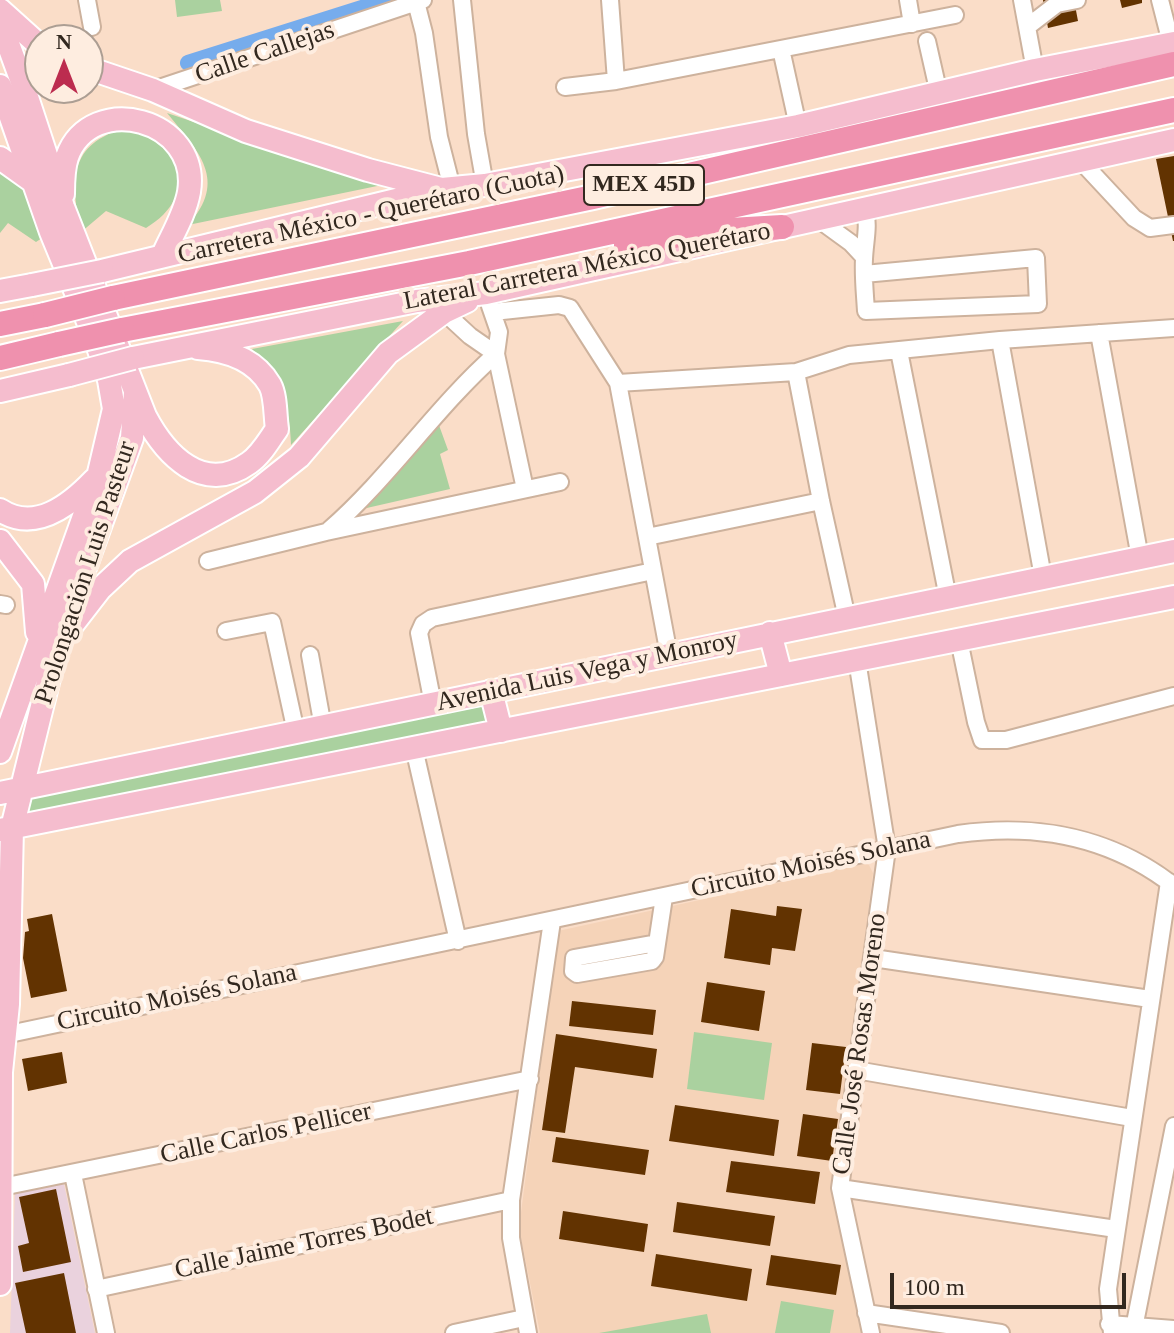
<!DOCTYPE html>
<meta charset="utf-8">
<style>
body{margin:0}
#map{position:relative;width:1174px;height:1333px;overflow:hidden;background:#faddc8;font-family:"Times New Roman",serif}
canvas{display:block}
.north{position:absolute;left:24px;top:24px;width:80px;height:80px;box-sizing:border-box;background:#feede0;border:2px solid #ac9e93;border-radius:50%;rotate:0deg;font-size:22px;font-weight:700;line-height:32px;text-align:center;color:#32281f}
.north::after{content:'';display:block;margin:auto;width:28px;height:36px;background:#bc2c4f;clip-path:polygon(50% 0,100% 100%,50% 72%,0 100%)}
.scale{position:absolute;left:890px;top:1273px;width:236px;height:36px;box-sizing:border-box;border:4px solid #32281f;border-top:0;padding-left:10px;font-size:24px;line-height:28px;white-space:nowrap;color:#32281f;-webkit-text-stroke:6px #feede0;paint-order:stroke}
</style>
<div id="map">
<canvas width="1174" height="1333"></canvas>
<div class="north">N</div>
<div class="scale">100 m</div>
</div>
<script>
const ctx = document.querySelector('canvas').getContext('2d');
ctx.lineJoin = 'round';
function paint(path, color) {
  ctx.fillStyle = color;
  ctx.fill(path, 'evenodd');
}
function strokePath(path, color, width, dash) {
  ctx.strokeStyle = color;
  ctx.lineWidth = width;
  ctx.lineCap = dash ? 'butt' : 'round';
  ctx.setLineDash(dash || []);
  ctx.stroke(path);
}
function drawText(font, color, halo, rows, align = 'center') {
  ctx.font = font + ' "Times New Roman",serif';
  ctx.lineWidth = 8;
  ctx.setLineDash([]);
  ctx.textBaseline = 'middle';
  ctx.strokeStyle = halo;
  ctx.fillStyle = color;
  for (const [text, x, y, turn = 0] of rows) {
    ctx.save();
    ctx.translate(x, y);
    ctx.rotate((+turn || 0) * Math.PI / 180);
    ctx.textAlign = isNaN(turn) ? turn : align;
    if (halo) ctx.strokeText(text, 0, 0);
    ctx.fillText(text, 0, 0);
    ctx.restore();
  }
}
paint(new Path2D(`
 M64 1184 95 1333H10L15 1193Z`), '#ead2dd');
paint(new Path2D(`
 M864 864 869 865 873 873 849 1068 839 1214 862 1333H540L519 1228 558 931Z`), '#f5d3b8');
paint(new Path2D(`
 M175 0H220L222 11 177 17Z
 M167 113 382 185 188 225C229 180 198 151 167 113Z
 M122 129C181 139 202 195 146 228L106 211 80 233C73 184 65 147 122 129Z
 M0 158 16 167 51 232 36 242 8 223 0 233Z
 M403 321 291 445C290 402 279 382 252 349Z
 M436 417 448 450 440 454 450 489 358 510Z
 M485 706 489 713 487 722 30 817 25 813 28 793Z
 M694 1032 772 1043 764 1100 687 1089Z
 M781 1301 834 1310 830 1333H775Z
 M707 1314 711 1333H599Z`), '#aad19f');
strokePath(new Path2D(`
 M188 63 387 0`), '#76acec', 16);
paint(new Path2D(`
 M1043 0H1074L1078 21 1048 28Z
 M1120 0H1142V3L1122 8Z
 M1174 156V241H1173L1156 159Z
 M777 906 802 909 795 951 772 948 770 965 724 958 731 909 776 916Z
 M52 914 67 991 31 998 23 958 25 932 29 931 27 919Z
 M707 982 765 991 759 1031 701 1022Z
 M572 1001 656 1010 653 1035 569 1026Z
 M556 1034 657 1049 653 1078 575 1067 565 1133 542 1130Z
 M812 1043 846 1047 840 1094 806 1090Z
 M62 1052 67 1083 28 1091 22 1059Z
 M675 1105 779 1120 774 1156 669 1141Z
 M803 1114 838 1119 832 1161 797 1156Z
 M556 1137 649 1150 645 1175 552 1162Z
 M731 1161 820 1172 815 1204 726 1192Z
 M56 1189 71 1262 23 1272 18 1246 29 1243 19 1197Z
 M677 1202 775 1216 770 1246 673 1232Z
 M563 1211 648 1224 644 1252 559 1239Z
 M656 1254 752 1269 747 1301 651 1286Z
 M771 1255 841 1265 836 1295 766 1285Z
 M64 1273 76 1333H26L15 1283Z`), '#623301');
const minor = new Path2D(`
 M87 0 92 27
 M462 0 476 134 485 185
 M610 0 616 81
 M908 0 912 24
 M1022 0 1035 70
 M1160 0 1171 43
 M416 2 424 33 439 137 452 188
 M1027 27 1057 4 1077 0
 M927 41 939 94
 M781 49 798 126
 M565 87 616 81 955 15
 M153 90 423 0
 M1079 159 1134 218 1150 228 1174 225
 M818 219 851 243 864 257
 M864 274 1036 258 1038 304 866 311C865 294 863 276 864 259 865 239 869 228 865 208
 M490 306 499 332 496 354 525 489
 M444 312 470 336 496 354
 M493 312 559 305 570 308 618 383 669 655
 M1099 333 1140 558
 M1000 340 1043 577
 M899 351 948 598
 M796 372 821 501 847 618
 M618 383 796 372 849 355 1000 340 1174 328
 M329 530C390 477 435 408 496 354
 M647 537 821 501
 M208 561 326 532 560 482
 M0 604 6 605
 M226 631 272 622 296 732
 M959 640 976 722 982 740H1006L1174 696
 M310 655 323 727
 M857 660 887 849 840 1188 871 1333
 M433 704 419 633 423 624 432 618 653 571
 M414 748 458 941
 M657 943 574 958 573 971 577 974 652 961 655 957 664 897
 M873 958 1150 999
 M0 1036 958 834C1036 823 1111 837 1174 886
 M856 1070 1132 1118
 M73 1174 106 1333
 M2 1187 530 1079
 M840 1188 1116 1229
 M96 1289 511 1200
 M866 1313 1001 1333
 M1109 1324 1174 1329
 M454 1333 524 1318
 M528 1333 511 1238V1200L552 921
 M1112 1333 1108 1289 1169 882
 M1133 1333 1174 1126`);
const major = new Path2D(`
 M0 10 40 46
 M0 22 21 79 63 207 145 416C165 454 203 496 249 463 261 455 269 440 277 429 275 416 276 396 270 385 255 359 226 350 198 348
 M88 68 153 90 246 131 368 170 441 189
 M0 86 51 232 96 341 109 380 114 409 98 477 0 752
 M0 158 35 183
 M63 194C63 182 63 169 67 157 91 90 201 119 189 192 185 214 172 235 163 255
 M102 271 442 189 485 185 798 126 1035 70 1174 43
 M0 291 32 285
 M133 358 417 301 486 293 1174 140
 M0 391 69 375
 M0 510C35 533 70 505 94 480
 M0 541 33 584 37 632
 M69 629 100 589 130 561 255 492 299 457 388 353 444 312 467 301
 M770 633 781 675
 M491 691 501 731
 M0 793 1174 551
 M0 830 1174 597
 M0 1284 1 1072 8 1004 12 828 58 642 132 438 135 393`);
const highway = new Path2D(`
 M626 245 696 232 782 227
 M113 298 593 197 1174 64
 M0 324 45 315
 M122 330 469 263 1174 110
 M0 358 59 344`);
strokePath(minor, '#cdb29d', 20);
strokePath(major, '#fff', 26);
strokePath(highway, '#fff', 28);
strokePath(minor, '#fff', 16);
strokePath(major, '#f5bdce', 22);
strokePath(highway, '#ef91ae', 24);
const majorBridge = new Path2D(`
 M32 285 102 271
 M69 375 133 358`);
const highwayBridge = new Path2D(`
 M45 315 113 298
 M59 344 122 330`);
strokePath(majorBridge, '#fff', 26, []);
strokePath(highwayBridge, '#fff', 28, []);
strokePath(majorBridge, '#f5bdce', 22);
strokePath(highwayBridge, '#ef91ae', 24);
for (const [x, y, w] of [
 [644,185,120]
]) {
  const box = new Path2D();
  box.roundRect(x - w / 2, y - 20, w, 40, 6);
  ctx.fillStyle = '#feede0';
  ctx.fill(box);
  strokePath(box, '#32281f', 2);
}
drawText('bold 24px', '#32281f', null, [
 ["MEX 45D",644,185]
]);
drawText('26px', '#32281f', '#feede0', [
 ["Calle Callejas",265,53,-19],
 ["Carretera México - Querétaro (Cuota)",371,215,-12],
 ["Lateral Carretera México Querétaro",587,267,-11],
 ["Prolongación Luis Pasteur",86,573,-72],
 ["Avenida Luis Vega y Monroy",587,672,-12],
 ["Circuito Moisés Solana",811,865,-12],
 ["Circuito Moisés Solana",177,998,-12],
 ["Calle José Rosas Moreno",860,1044,-82],
 ["Calle Carlos Pellicer",266,1134,-12],
 ["Calle Jaime Torres Bodet",304,1244,-12]
]);
</script>
